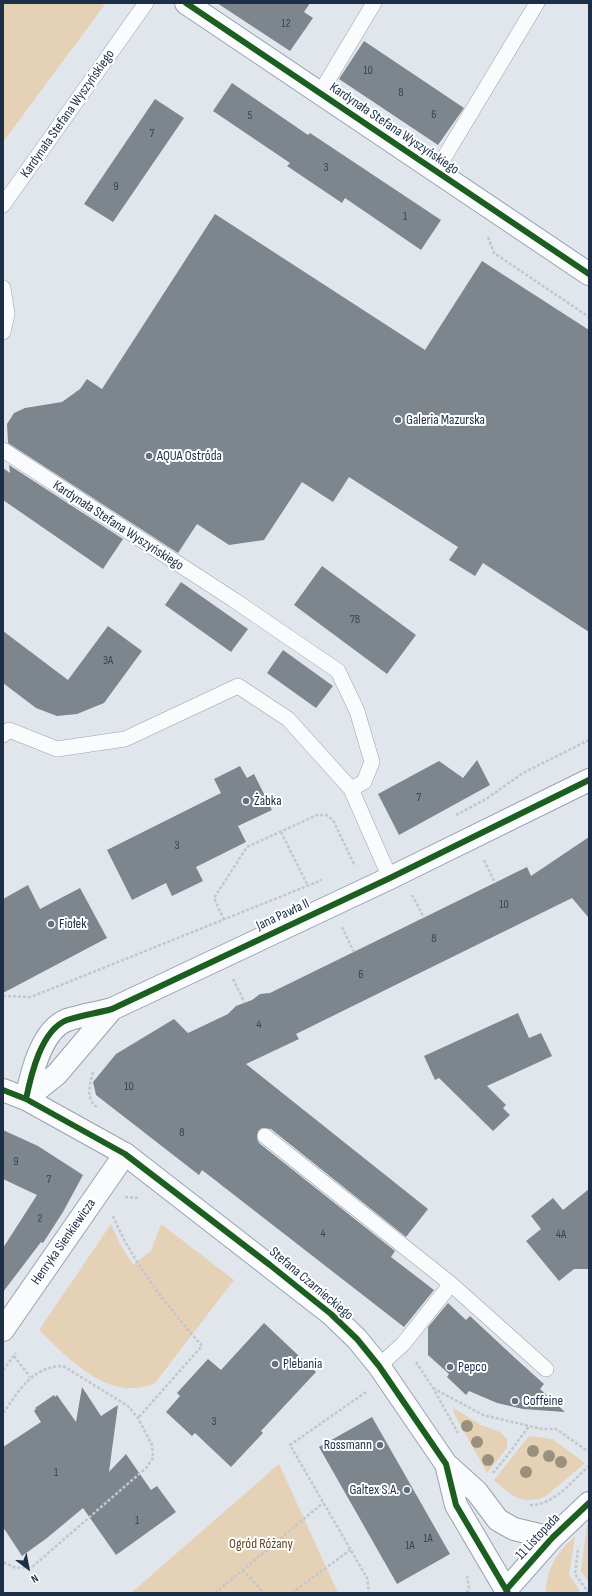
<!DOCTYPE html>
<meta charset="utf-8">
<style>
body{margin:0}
#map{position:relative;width:592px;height:1596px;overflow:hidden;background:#e1e6ed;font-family:"Sofia Sans Condensed",sans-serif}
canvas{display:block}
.frame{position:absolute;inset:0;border:4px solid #1d2f47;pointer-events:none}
.north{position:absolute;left:8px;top:1548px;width:40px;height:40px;-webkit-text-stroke:3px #fff;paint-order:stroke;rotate:148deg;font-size:11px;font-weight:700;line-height:16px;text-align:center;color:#1d2f47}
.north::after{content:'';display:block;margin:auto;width:14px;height:18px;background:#1d2f47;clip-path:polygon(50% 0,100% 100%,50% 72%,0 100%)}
</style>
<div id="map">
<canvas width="592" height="1596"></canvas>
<div class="frame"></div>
<div class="north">N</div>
</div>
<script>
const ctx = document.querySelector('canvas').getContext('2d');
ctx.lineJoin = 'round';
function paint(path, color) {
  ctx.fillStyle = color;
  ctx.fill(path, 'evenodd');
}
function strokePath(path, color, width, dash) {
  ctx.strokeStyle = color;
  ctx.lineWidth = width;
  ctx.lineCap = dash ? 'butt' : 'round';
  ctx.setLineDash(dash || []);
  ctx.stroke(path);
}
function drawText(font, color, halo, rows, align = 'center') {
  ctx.font = font + ' "Sofia Sans Condensed",sans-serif';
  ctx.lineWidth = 4;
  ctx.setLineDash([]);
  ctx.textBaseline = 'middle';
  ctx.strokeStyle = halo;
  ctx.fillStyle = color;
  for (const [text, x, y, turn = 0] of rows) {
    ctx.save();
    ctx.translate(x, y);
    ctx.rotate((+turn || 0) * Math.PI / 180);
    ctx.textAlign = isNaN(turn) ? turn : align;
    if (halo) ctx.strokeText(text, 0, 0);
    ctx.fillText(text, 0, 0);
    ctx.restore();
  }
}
paint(new Path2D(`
 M3 3H106L3 142Z
 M111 1224 120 1244 133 1265 151 1251 161 1224 234 1280 155 1383C110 1404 68 1358 39 1330Z
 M453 1408 481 1425 500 1432 507 1439V1448L487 1473 454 1413Z
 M529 1436 552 1439 585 1463 546 1496C522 1507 511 1495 494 1480Z
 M279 1464 338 1593H131Z
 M589 1523V1583L581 1571 587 1525Z
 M575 1536 569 1575 580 1591 576 1593H546C546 1568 557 1553 575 1536Z`), '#e5d1b5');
paint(new Path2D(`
 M217 3H310L304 12 313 18 290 51Z
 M364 41 464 108 438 145 339 79Z
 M232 83 308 135 310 133 441 220 421 250 345 198 342 203 287 166 290 163 213 111Z
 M155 99 184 118 113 222 84 204Z
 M215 214 425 350 482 261 589 330V632L483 563 475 576 449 560 458 547 349 477 333 502 302 482 264 540 229 545 197 524 178 553 8 443 7 424 14 413 25 408 62 402 80 389 87 379 102 389Z
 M9 465 123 539 103 569 3 500V468L10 473Z
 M322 566 416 635 387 674 294 605Z
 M181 582 248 629 231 652 165 605Z
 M108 626 142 651 104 703 77 714 57 716 36 708 3 683V631L68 680Z
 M283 650 333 686 316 708 267 673Z
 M477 760 490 785 399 835 378 794 439 761 463 778Z
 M240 766 247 778 254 774 272 810 238 826 246 842 196 867 203 881 172 896 166 883 132 900 107 850 221 793 214 779Z
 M589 837V918L572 898 296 1034 299 1039 246 1064 428 1209 406 1237 271 1129 262 1128 258 1131 257 1139 259 1143 395 1251 391 1257 434 1290 404 1327 202 1170 199 1175 96 1095 93 1082 116 1054 174 1019 188 1033 228 1014 236 1006 252 1000 260 994 270 993 527 867 531 876Z
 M28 885 40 909 80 888 107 938 3 993V899Z
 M518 1013 529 1038 541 1033 552 1056 487 1086 506 1105 503 1108 510 1115 493 1131 439 1078 435 1080 424 1056Z
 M3 1130 38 1146 83 1175 63 1212 43 1243 41 1242 3 1292V1248L37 1195 3 1179Z
 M589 1189V1269H574L559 1281 526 1241 541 1229 531 1216 553 1198 563 1210Z
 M448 1303 466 1320 470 1316 515 1358 544 1384 540 1389 565 1412 523 1409 497 1403 469 1391 466 1395 447 1377 449 1374 428 1355V1327Z
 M264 1323 316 1372 261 1431 263 1433 231 1467 195 1433 192 1436 166 1412 180 1396 177 1393 208 1359 221 1370Z
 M82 1387 101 1416 118 1405 109 1472 126 1454 151 1490 157 1486 176 1512 116 1555 83 1508 47 1538 22 1556 3 1527V1447L41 1422 34 1411 36 1409 35 1408 54 1395 55 1397 57 1395 76 1422Z
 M372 1417 450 1554 397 1584 319 1447Z`), '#7d868d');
const service = new Path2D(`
 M320 93 374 3
 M436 171 537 3
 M3 205 146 3
 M3 288 7 314 3 332
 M3 450 234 600 338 671 357 711 372 762 364 782 351 789
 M3 735 9 730 57 749 125 739 238 686 288 719 351 789 390 878
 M265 1136 451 1284 403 1344 379 1366
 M451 1284 546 1369`);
const minor = new Path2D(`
 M186 3 589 274
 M3 1330 125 1154`);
const tertiary = new Path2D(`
 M3 1090 26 1099 125 1154 331 1314 357 1339 379 1366 446 1464 477 1492 498 1520 514 1529 552 1538
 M26 1099C31 1075 41 1030 67 1020 82 1015 98 1013 112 1009L390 878 589 780
 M26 1099 57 1074 112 1009
 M446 1464 456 1505 506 1590`);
const secondary = new Path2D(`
 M508 1593 506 1590 552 1538 589 1503`);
strokePath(service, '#98a2b0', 16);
strokePath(minor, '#98a2b0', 24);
strokePath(tertiary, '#98a2b0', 24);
strokePath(secondary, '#98a2b0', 24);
strokePath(new Path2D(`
 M488 237 494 253 589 317
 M456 815 486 799 523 773 589 740
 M281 832 308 886
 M484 860 495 883
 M412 895 424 918
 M224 920 214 898 247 847 317 815H326L333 820 355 866
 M342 927 354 952
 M233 979 245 1003
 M3 996 31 997 322 880
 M93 1072C90 1084 85 1099 97 1107
 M125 1197 140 1198
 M113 1216C133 1264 169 1308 202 1346L138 1418
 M14 1356 30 1377
 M416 1362 433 1388 458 1433
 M3 1370 16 1353
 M433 1388 483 1415 542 1429H556L589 1452
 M366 1392 290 1445 367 1578 369 1593
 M3 1413C20 1390 31 1367 63 1366L128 1406 138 1418 152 1445 153 1458 146 1468 32 1567 16 1568 3 1562
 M493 1473 507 1456 529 1426
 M530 1505C553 1506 573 1480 589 1466
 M578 1550 575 1574 589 1593
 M243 1570 264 1593
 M215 1593 323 1503
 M292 1593 350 1550
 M467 1593 469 1588 467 1576`), '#c3c7cc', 2.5, [3, 2]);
strokePath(service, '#fafbfc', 15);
strokePath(minor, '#fafbfc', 22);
strokePath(tertiary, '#fafbfc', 22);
strokePath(secondary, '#fafbfc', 22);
strokePath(new Path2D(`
 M186 3 589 274
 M3 1090 26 1099 125 1154 270 1265 331 1314 357 1339 379 1366 446 1464 456 1505 508 1593
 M26 1099C31 1075 41 1030 67 1020 82 1015 98 1013 112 1009L390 878 589 780
 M506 1590 552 1538 589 1503`), '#1b5e20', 6);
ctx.fillStyle = '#9b8f7d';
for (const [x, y] of [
 [467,1426],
 [477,1442],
 [533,1451],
 [549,1456],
 [488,1460],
 [561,1462],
 [526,1472]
]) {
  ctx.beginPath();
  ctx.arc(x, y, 6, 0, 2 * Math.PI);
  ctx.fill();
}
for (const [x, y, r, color] of [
 [398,420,4,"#626f81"],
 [149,456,4,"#626f81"],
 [246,801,4,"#626f81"],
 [51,924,4,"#626f81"],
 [275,1364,4,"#626f81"],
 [450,1367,4,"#626f81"],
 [515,1401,4,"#626f81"],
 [380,1445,4,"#626f81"],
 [407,1490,4,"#626f81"]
]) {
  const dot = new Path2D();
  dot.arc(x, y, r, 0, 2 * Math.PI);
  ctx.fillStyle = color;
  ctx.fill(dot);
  strokePath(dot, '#fff', 1.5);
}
drawText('12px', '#354558', null, [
 ["12",286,24],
 ["10",368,71],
 ["8",401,93],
 ["6",434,115],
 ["5",250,116],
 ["7",152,134],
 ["3",326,168],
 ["9",116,187],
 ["1",405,217],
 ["7B",355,620],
 ["3A",108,661],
 ["7",419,798],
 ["3",177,846],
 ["10",504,905],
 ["8",434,939],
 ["6",361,975],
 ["4",259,1025],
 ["10",129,1087],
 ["8",182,1133],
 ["9",16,1162],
 ["7",49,1180],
 ["2",40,1219],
 ["4",323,1234],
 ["4A",561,1235],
 ["3",214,1422],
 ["1",56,1473],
 ["1",137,1521],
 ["1A",428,1539],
 ["1A",410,1546]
]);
drawText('14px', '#1d2f47', '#fff', [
 ["Kardynała Stefana Wyszyńskiego",68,114,-55],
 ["Kardynała Stefana Wyszyńskiego",394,129,34],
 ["Kardynała Stefana Wyszyńskiego",118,526,33],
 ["Jana Pawła II",283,915,-25],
 ["Henryka Sienkiewicza",64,1242,-55],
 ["Stefana Czarnieckiego",311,1284,40],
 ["11 Listopada",538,1537,-47]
]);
drawText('14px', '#1d2f47', '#fff', [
 ["Galeria Mazurska",406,420],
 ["AQUA Ostróda",157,456],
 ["Żabka",254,801],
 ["Fiołek",59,924],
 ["Plebania",283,1364],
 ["Pepco",458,1367],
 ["Coffeine",523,1401],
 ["Rossmann",372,1445,"right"],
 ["Galtex S.A.",399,1490,"right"]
], 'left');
drawText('14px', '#614821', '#fff', [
 ["Ogród Różany",261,1544]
]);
</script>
